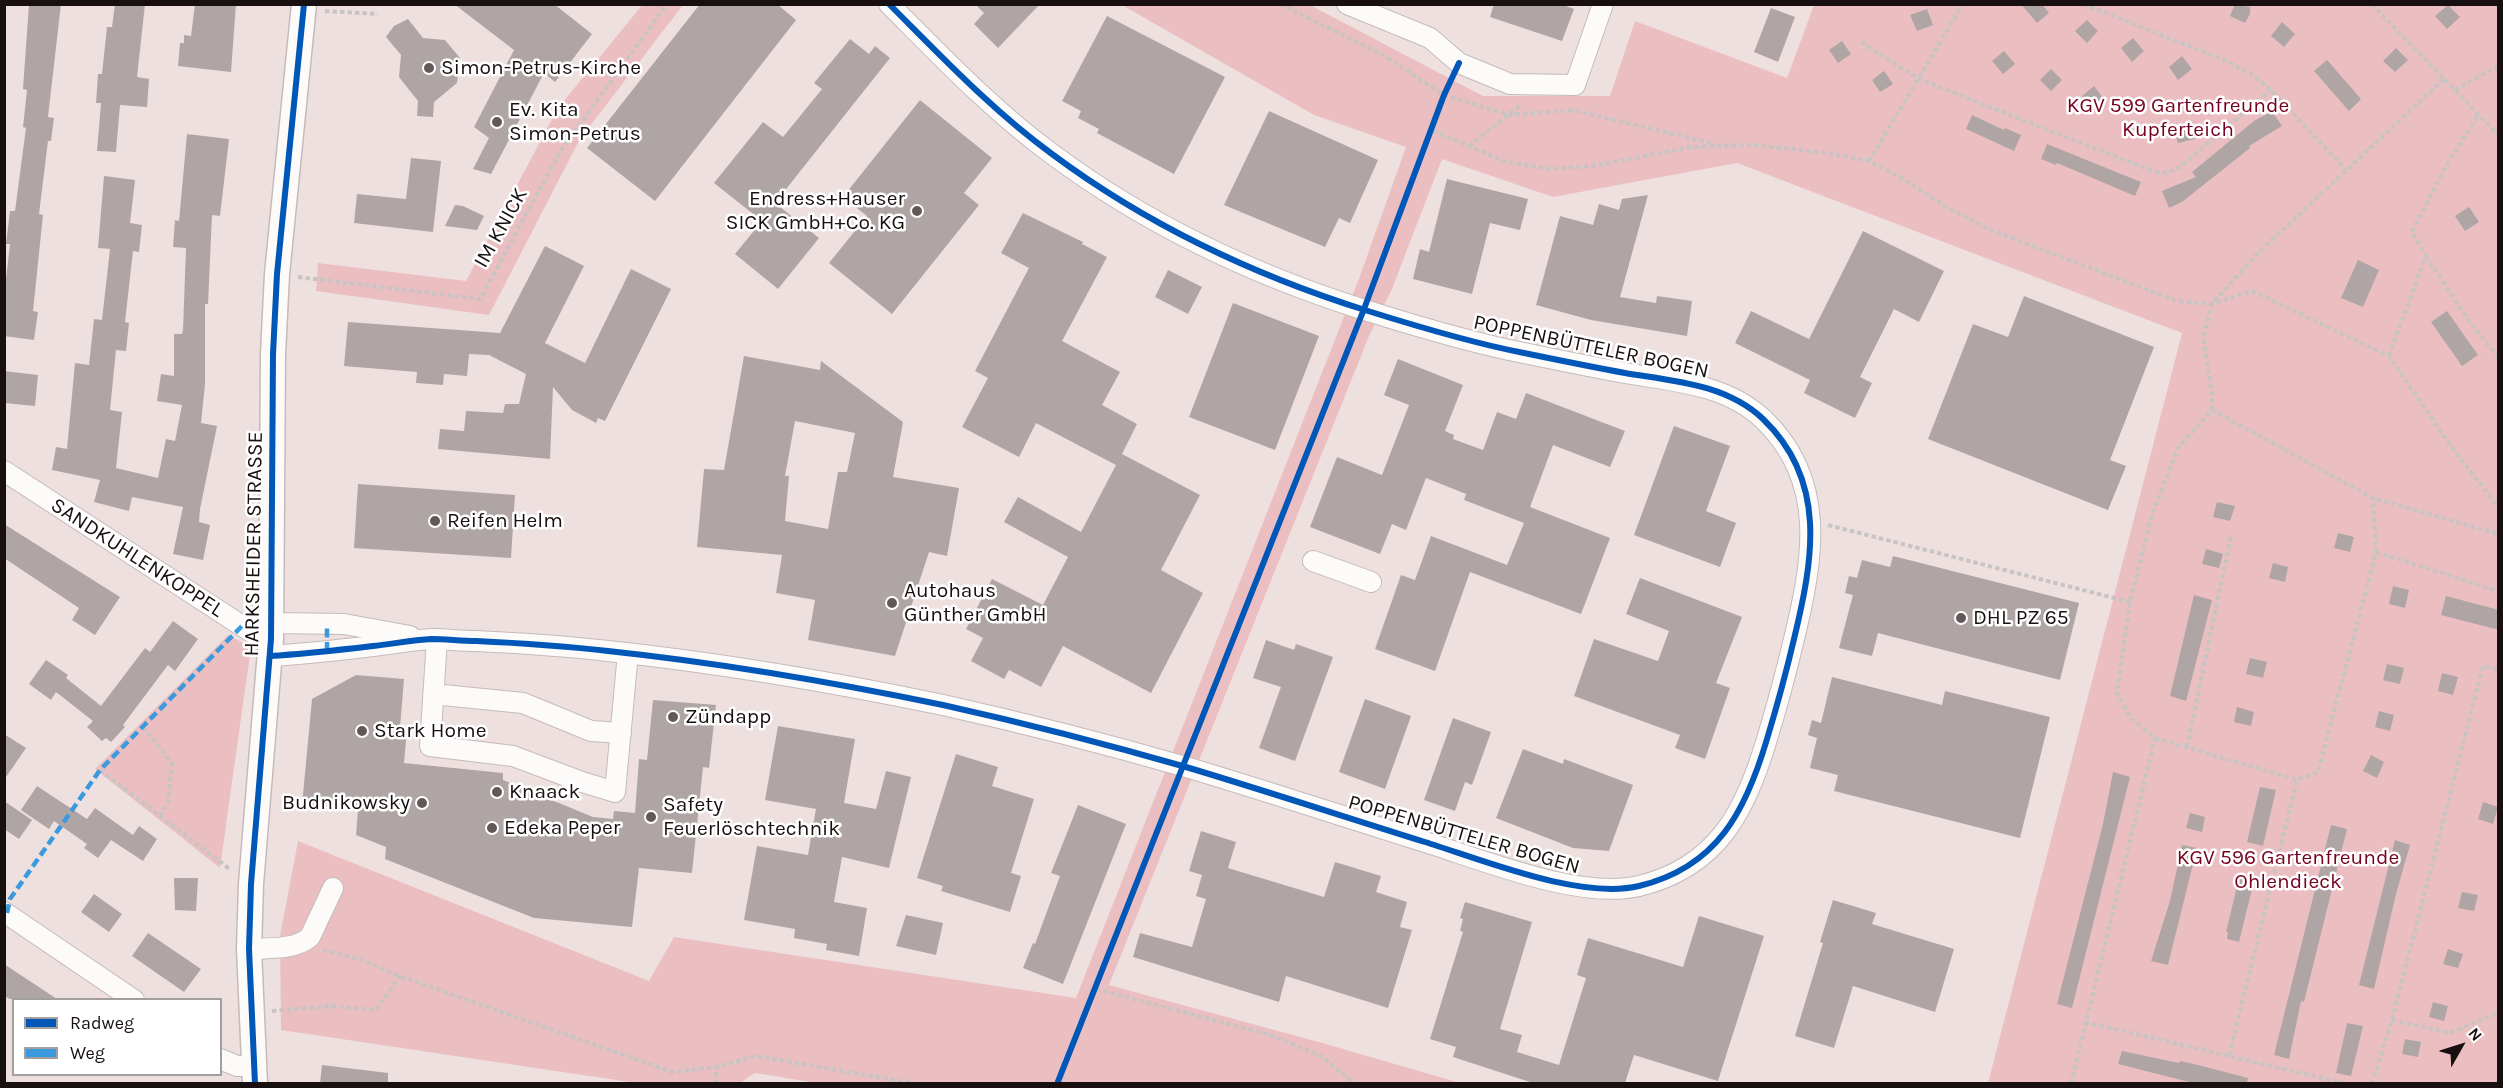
<!DOCTYPE html>
<meta charset="utf-8">
<style>
body{margin:0}
#map{position:relative;width:2503px;height:1088px;overflow:hidden;background:#efe0e0;font-family:Karla,sans-serif}
canvas{display:block}
.frame{position:absolute;inset:0;border:6px solid #180f10;pointer-events:none}
.legend{position:absolute;left:12px;top:998px;width:210px;height:78px;box-sizing:border-box;background:#fff;border:2px solid #a39f9f;margin:0;padding:8px 10px;list-style:none;font-size:18px;color:#180f10}
.legend li{display:flex;align-items:center;gap:12px;height:30px}
.legend b{width:30px;border:2px solid #a39f9f}
.north{position:absolute;left:2431px;top:1016px;width:60px;height:60px;-webkit-text-stroke:4px #fff;paint-order:stroke;rotate:51deg;font-size:16px;font-weight:700;line-height:24px;text-align:center;color:#180f10}
.north::after{content:'';display:block;margin:auto;width:21px;height:27px;background:#180f10;clip-path:polygon(50% 0,100% 100%,50% 72%,0 100%)}
</style>
<div id="map">
<canvas width="2503" height="1088"></canvas>
<div class="frame"></div>
<ul class="legend">
<li><b style="height:8px;background:#0057b8"></b>Radweg</li>
<li><b style="height:8px;background:#3b9ade"></b>Weg</li>
</ul>
<div class="north">N</div>
</div>
<script>
const ctx = document.querySelector('canvas').getContext('2d');
ctx.lineJoin = 'round';
function paint(path, color) {
  ctx.fillStyle = color;
  ctx.fill(path, 'evenodd');
}
function strokePath(path, color, width, dash) {
  ctx.strokeStyle = color;
  ctx.lineWidth = width;
  ctx.lineCap = dash ? 'butt' : 'round';
  ctx.setLineDash(dash || []);
  ctx.stroke(path);
}
function drawText(font, color, halo, rows, align = 'center') {
  ctx.font = font + ' Karla,sans-serif';
  ctx.lineWidth = 5;
  ctx.setLineDash([]);
  ctx.textBaseline = 'middle';
  ctx.strokeStyle = halo;
  ctx.fillStyle = color;
  for (const [text, x, y, turn = 0] of rows) {
    ctx.save();
    ctx.translate(x, y);
    ctx.rotate((+turn || 0) * Math.PI / 180);
    ctx.textAlign = isNaN(turn) ? turn : align;
    if (halo) ctx.strokeText(text, 0, 0);
    ctx.fillText(text, 0, 0);
    ctx.restore();
  }
}
paint(new Path2D(`
 M643 4 683 5 580 139 489 315 316 291 318 263 466 281 558 108Z
 M1122 5H1310L1483 96H1610L1635 21 1787 78 1814 5H2498V1083H1988L2182 333 1737 163 1553 197 1442 159 1392 289 1369 336 1109 985 1326 1044 1460 1083 823 1084 755 1073 740 1083H636L281 1030 280 936 298 841 649 981 674 937 1076 998 1360 276 1406 147 1314 115Z
 M228 635 251 647 220 868 95 769Z`), '#ebbfc1');
paint(new Path2D(`
 M29 4H61L48 117 54 118 51 141H48L39 214 43 215 33 311 38 312 34 340 4 336V297L10 244H6L10 211H15L26 128 23 127 27 90 23 89Z
 M115 4H145L137 77 149 79 147 107 120 105 116 152 97 151 101 103H96L98 74H102L107 27H112Z
 M195 4H236L231 72 178 66 180 43H184V35L191 36Z
 M454 4H554L592 34 555 82 544 73 491 174 473 169 489 138 474 127 514 50Z
 M700 4H777L796 20 655 201 587 148Z
 M975 4H1040L998 48 974 24 984 13Z
 M1494 4H1561L1574 9 1562 41 1490 17Z
 M2021 4H2042L2049 13 2037 23Z
 M2235 4 2250 7V14L2245 23 2230 16Z
 M2448 5 2460 17 2447 29 2435 16Z
 M1771 8 1795 17 1778 62 1754 52Z
 M1927 9 1933 25 1917 31 1910 15Z
 M1107 16 1225 77 1174 174 1097 133 1099 129 1078 118 1081 111 1062 101Z
 M408 19 423 38 445 40 460 58 457 83 434 102 433 117 417 116 418 101 399 77 401 55 386 37 394 26Z
 M2087 20 2098 31 2087 43 2075 31Z
 M2282 22 2295 34 2284 47 2271 36Z
 M2133 38 2144 51 2132 62 2121 48Z
 M850 39 869 54 875 46 890 58 775 203 819 238 778 289 735 254 762 221 714 183 763 122 783 137 822 89 814 83Z
 M1842 41 1851 54 1838 63 1829 50Z
 M2396 48 2408 60 2395 72 2383 61Z
 M2004 51 2015 64 2003 74 1992 61Z
 M2182 56 2192 69 2178 80 2169 67Z
 M2327 60 2361 99 2349 111 2314 71Z
 M2051 69 2062 80 2051 91 2040 80Z
 M1884 71 1893 84 1880 92 1872 80Z
 M2094 86 2104 99 2093 108 2082 96Z
 M920 100 992 158 964 193 979 205 892 314 829 263 867 216 843 197Z
 M1269 111 1378 160 1350 223 1339 218 1325 247 1224 205Z
 M2272 111 2282 126 2249 146 2250 148 2182 202 2169 208 2162 191 2196 177 2192 172 2254 121Z
 M1972 115 2004 130 2005 128 2021 135 2014 151 1966 129Z
 M2191 123 2195 139 2178 143 2173 127Z
 M187 134 229 139 220 216 212 215 208 304H205V384L201 423 217 426 200 509 199 522 210 525 203 560 173 554 183 507 132 497 129 511 94 502 100 480 52 470 56 447 67 449 75 363 89 365 94 319 102 320 110 249 98 248 104 176 135 180 130 223 142 225 139 252 133 251 125 322 129 323 126 351 116 350 110 410 122 412 116 468 158 478 166 439 175 441 182 405 157 401 161 374 174 376V334H182L183 330 186 248 173 247 175 220 179 221Z
 M2047 144 2141 182 2135 196 2057 163 2056 165 2041 159Z
 M411 158 441 161 433 232 354 223 357 194 406 199Z
 M1447 179 1528 199 1520 230 1490 223 1472 294 1413 279 1420 249 1429 252Z
 M1648 195 1620 297 1656 303 1657 296 1692 301 1687 336 1591 320 1536 305 1560 216 1593 225 1599 204 1619 210 1622 199Z
 M455 205 463 206 484 216 477 230 445 226Z
 M2469 207 2479 222 2465 231 2455 216Z
 M1023 213 1083 242 1082 244 1107 257 1062 341 1120 372 1102 405 1137 424 1122 454 1200 495 1161 570 1203 593 1151 693 1063 646 1041 687 1009 670 1004 679 971 661 983 638 966 629 992 579 1043 605 1068 557 1004 522 1018 497 1081 532 1116 465 1036 423 1019 457 962 427 988 378 975 371 1029 268 1001 253Z
 M1863 231 1944 271 1919 322 1894 309 1860 377 1872 383 1855 418 1804 393 1810 380 1735 343 1751 311 1809 339Z
 M545 246 584 266 545 343 585 363 631 269 671 289 605 421 598 418 596 423 572 410 553 387 550 459 438 449 440 429 464 431 466 411 503 413 505 404H519L526 374 489 355 469 354 467 376 444 374 443 385 416 383 417 372 344 366 348 322 500 333Z
 M2358 260 2379 270 2363 307 2341 298Z
 M1168 270 1202 287 1188 314 1155 297Z
 M2024 296 2154 347 2110 460 2126 466 2108 510 1928 439 1973 324 2008 337Z
 M1233 303 1319 336 1275 450 1189 417Z
 M2447 311 2478 355 2462 366 2431 322Z
 M744 356 820 370 821 361 903 422 893 477 959 488 947 556 929 552 895 656 808 640 815 600 776 593 782 555 697 547 704 469 724 470ZM795 421 855 433 847 472H838L828 529 785 521 789 476H785Z
 M1398 359 1463 385 1445 431 1454 435 1453 439 1483 450 1497 412 1516 419 1526 393 1625 431 1610 467 1553 445 1530 507 1610 538 1581 614 1470 572 1435 671 1375 649 1401 575 1415 580 1431 536 1507 565 1524 523 1464 500 1466 494 1426 478 1406 530 1392 524 1380 554 1310 527 1337 457 1382 475 1409 405 1384 395Z
 M4 371 38 375 35 406 4 403Z
 M1674 426 1730 446 1706 511 1736 523 1720 567 1634 535Z
 M358 484 515 495 511 558 354 548Z
 M2217 502 2235 506 2230 521 2213 517Z
 M4 524 120 597 95 635 72 620 79 608 4 558Z
 M2338 533 2354 537 2350 552 2334 548Z
 M2206 549 2223 554 2219 568 2202 564Z
 M1893 556 2079 603 2060 680 1878 633 1872 656 1839 648 1853 595 1845 593 1849 576 1857 578 1862 560 1890 567Z
 M2273 563 2288 567 2285 582 2269 578Z
 M1640 578 1742 617 1716 683 1730 688 1705 759 1675 748 1680 735 1574 696 1594 639 1658 661 1669 631 1626 614Z
 M2393 586 2409 590 2405 608 2389 604Z
 M2194 595 2212 600 2186 701 2170 696Z
 M2446 596 2499 610V630L2441 615Z
 M173 621 198 639 175 671 168 665 123 725 125 727 111 742 106 738 102 741 87 727 93 721 56 692 51 700 29 684 46 660 68 675 66 678 101 706 145 648 150 652Z
 M1266 640 1294 650 1296 644 1333 657 1295 761 1259 748 1281 687 1253 678Z
 M2250 658 2267 662 2263 678 2246 674Z
 M2387 664 2404 668 2400 684 2383 680Z
 M2442 673 2458 677 2453 695 2438 691Z
 M356 675 404 679 400 728 407 729 404 763 503 773V780L593 817 613 819 614 811 635 813 639 759 647 760 653 700 716 705 709 768 703 767 692 873 639 868 632 927 534 918 385 859 386 847 356 835 358 810 302 805 312 699Z
 M1832 677 1942 705 1945 691 2050 717 2020 838 1834 791 1838 775 1810 768 1817 738 1808 735 1812 720 1821 723Z
 M1365 699 1411 716 1385 789 1339 772Z
 M2237 707 2254 712 2251 726 2234 722Z
 M2379 711 2394 715 2390 731 2375 727Z
 M1453 718 1491 732 1472 785 1465 782 1455 811 1424 800Z
 M778 726 855 739 844 803 876 809 886 771 911 777 889 868 842 857 834 902 867 908 859 956 826 950 827 944 794 938 795 929 744 920 757 846 808 855 813 825 816 809 765 800Z
 M4 734 26 748 4 780Z
 M1523 749 1563 764 1564 759 1633 785 1609 851 1573 848 1496 818Z
 M956 754 998 767 992 786 1034 799 1011 873 1021 876 1010 912 941 891 943 886 917 878Z
 M2371 755 2384 762 2377 778 2363 771Z
 M2113 772 2130 777 2072 1008 2057 1004 2103 824Z
 M37 786 87 819 95 808 133 835 139 826 157 839 143 861 111 840 98 858 84 848 87 844 54 821 49 829 21 810Z
 M2260 787 2276 790 2263 846 2247 842Z
 M4 801 32 820 19 839 4 829Z
 M2483 802 2498 807 2493 824 2478 819Z
 M1078 805 1126 824 1063 984 1023 968 1033 943 1035 944 1060 876 1051 873Z
 M2190 813 2205 817 2202 832 2186 828Z
 M2331 825 2347 829 2304 1002 2301 1001 2289 1059 2274 1055Z
 M1201 831 1236 842 1228 868 1324 897 1335 862 1381 876 1376 892 1407 902 1400 927 1412 930 1388 1008 1286 976 1279 1002 1133 957 1140 933 1192 947 1206 899 1196 896 1202 875 1189 871Z
 M2395 840 2410 845 2396 894 2374 989 2359 985Z
 M2182 845 2197 848 2168 965 2151 961 2170 901Z
 M2240 874 2255 877 2239 942 2227 939 2228 932H2226Z
 M174 878H198L196 911 175 910Z
 M2462 892 2478 895 2474 911 2458 908Z
 M94 894 122 914 109 932 81 912Z
 M1833 900 1876 913 1872 924 1954 949 1935 1012 1853 986 1834 1048 1795 1036 1823 943 1820 942Z
 M1465 902 1532 922 1500 1029 1522 1035 1517 1052 1559 1065 1586 978 1577 975 1588 938 1683 967 1699 916 1764 936 1718 1081 1634 1055 1625 1083H1533L1453 1057 1456 1047 1430 1039 1463 932 1460 931 1463 919 1460 918Z
 M906 915 943 923 936 955 896 946Z
 M148 933 201 969 184 992 132 956Z
 M2448 949 2463 954 2458 968 2443 964Z
 M4 964 57 999H10L4 996Z
 M2433 1002 2448 1006 2444 1021 2429 1017Z
 M2347 1023 2363 1026 2351 1076 2336 1073Z
 M2405 1039 2421 1042 2418 1057 2402 1054Z
 M2122 1051 2179 1063 2180 1061 2202 1066 2248 1078 2247 1083H2193L2118 1064Z
 M322 1065 388 1073V1083H320Z`), '#b0a5a5');
const minor = new Path2D(`
 M1347 4 1430 38 1459 63 1510 84 1575 85 1603 4
 M4 471 256 635 271 639
 M1313 561 1371 582
 M271 623 344 624 410 636
 M437 639 430 746 513 756 582 782 615 792 628 653
 M270 656C305 654 339 650 373 646 392 644 412 640 432 639 446 639 461 641 476 641 520 643 564 646 608 651 721 663 832 682 943 705 1024 723 1106 744 1186 767 1266 791 1345 817 1425 842 1483 860 1580 900 1639 886 1718 867 1746 810 1767 739 1777 706 1786 673 1794 639 1813 560 1828 481 1763 419 1726 384 1673 381 1625 373 1592 367 1558 360 1524 353 1472 343 1419 327 1368 311 1256 276 1146 224 1052 154 993 111 941 56 889 4
 M433 694 523 703 591 731 621 733
 M4 912 134 1000
 M249 949C269 948 295 950 310 937L333 888
 M220 1059 237 1066H255`);
const major = new Path2D(`
 M255 1084 249 949 251 884 271 639 273 354 277 274 304 4`);
strokePath(minor, '#c5baba', 22);
strokePath(major, '#c5baba', 27);
strokePath(new Path2D(`
 M1280 4 1385 56 1444 95 1509 115 1573 110 1715 144
 M2083 4 2227 61 2254 76 2271 90 2346 170
 M2372 4 2498 135
 M325 11 378 14
 M1861 42 1919 79 2155 172 2167 173 2180 167 2271 90
 M2455 90 2498 66
 M1433 131 1507 162 1549 169 1593 166 1691 147 1754 145 1827 153 1869 161 1900 177 1948 208 1991 230 2177 301 2212 304 2252 291 2389 356 2448 442 2498 507
 M1469 146 1522 104
 M1869 161 1963 4
 M2426 256 2465 315 2498 357
 M298 277 480 299 560 152 667 4
 M2389 356 2426 255 2412 232 2446 166 2479 114
 M2212 410 2373 498 2498 534
 M1828 525 2130 602
 M2376 552 2498 591
 M143 727 172 763 168 802 160 816
 M2155 738 2297 780 2318 772 2376 552 2373 498
 M2187 747 2231 536
 M100 770 231 870
 M323 950 359 959 400 976 672 1072 717 1067 755 1056 918 1084
 M1096 989 1270 1035 1323 1057 1355 1084
 M272 1011 331 1006 376 1010 400 976
 M2392 1020 2450 1033 2498 1013
 M2085 1022 2347 1084
 M2229 1055 2297 780
 M715 1084 717 1067
 M2071 1084 2155 738 2130 717 2117 693 2130 602 2151 518 2178 448 2212 410V394L2203 338 2212 304 2259 252 2444 79
 M2372 1084 2392 1020 2483 666 2498 669`), '#c9c4c4', 4, [4.5, 3]);
strokePath(minor, '#fdfafa', 20);
strokePath(major, '#fdfafa', 24);
strokePath(new Path2D(`
 M327 651V624
 M7 913 10 899 100 770 242 626`), '#3b9ade', 4.5, [9, 4.5]);
strokePath(new Path2D(`
 M270 656C305 654 339 650 373 646 392 644 412 640 432 639 446 639 461 641 476 641 520 643 564 646 608 651 721 663 832 682 943 705 1024 723 1106 744 1186 767 1266 791 1345 817 1425 842 1483 860 1580 900 1639 886 1718 867 1746 810 1767 739 1777 706 1786 673 1794 639 1813 560 1828 481 1763 419 1726 384 1673 381 1625 373 1592 367 1558 360 1524 353 1472 343 1419 327 1368 311 1256 276 1146 224 1052 154 993 111 941 56 889 4
 M255 1084 249 949 251 884 271 639 273 354 277 274 304 4
 M1057 1084 1364 309 1444 95 1459 63`), '#0057b8', 6);
for (const [x, y, r, color] of [
 [429,68,6,"#635859"],
 [497,122,6,"#635859"],
 [917,211,6,"#635859"],
 [435,521,6,"#635859"],
 [892,603,6,"#635859"],
 [1961,618,6,"#635859"],
 [673,717,6,"#635859"],
 [362,731,6,"#635859"],
 [497,792,6,"#635859"],
 [422,803,6,"#635859"],
 [651,817,6,"#635859"],
 [492,828,6,"#635859"]
]) {
  const dot = new Path2D();
  dot.arc(x, y, r, 0, 2 * Math.PI);
  ctx.fillStyle = color;
  ctx.fill(dot);
  strokePath(dot, '#fff', 2);
}
drawText('21px', '#180f10', '#fff', [
 ["Simon-Petrus-Kirche",441,68],
 ["Ev. Kita",509,110],
 ["Simon-Petrus",509,134],
 ["Endress+Hauser",905,199,"right"],
 ["SICK GmbH+Co. KG",905,223,"right"],
 ["Reifen Helm",447,521],
 ["Autohaus",904,591],
 ["Günther GmbH",904,615],
 ["DHL PZ 65",1973,618],
 ["Zündapp",685,717],
 ["Stark Home",374,731],
 ["Knaack",509,792],
 ["Budnikowsky",410,803,"right"],
 ["Safety",663,805],
 ["Feuerlöschtechnik",663,829],
 ["Edeka Peper",504,828]
], 'left');
drawText('21px', '#760021', '#fff', [
 ["KGV 599 Gartenfreunde",2178,106],
 ["Kupferteich",2178,130],
 ["KGV 596 Gartenfreunde",2288,858],
 ["Ohlendieck",2288,882]
]);
drawText('21px', '#180f10', '#fff', [
 ["IM KNICK",501,228,-61],
 ["POPPENBÜTTELER BOGEN",1591,347,12],
 ["HARKSHEIDER STRASSE",254,544,-89],
 ["SANDKUHLENKOPPEL",137,558,33],
 ["POPPENBÜTTELER BOGEN",1464,835,16]
]);
</script>
